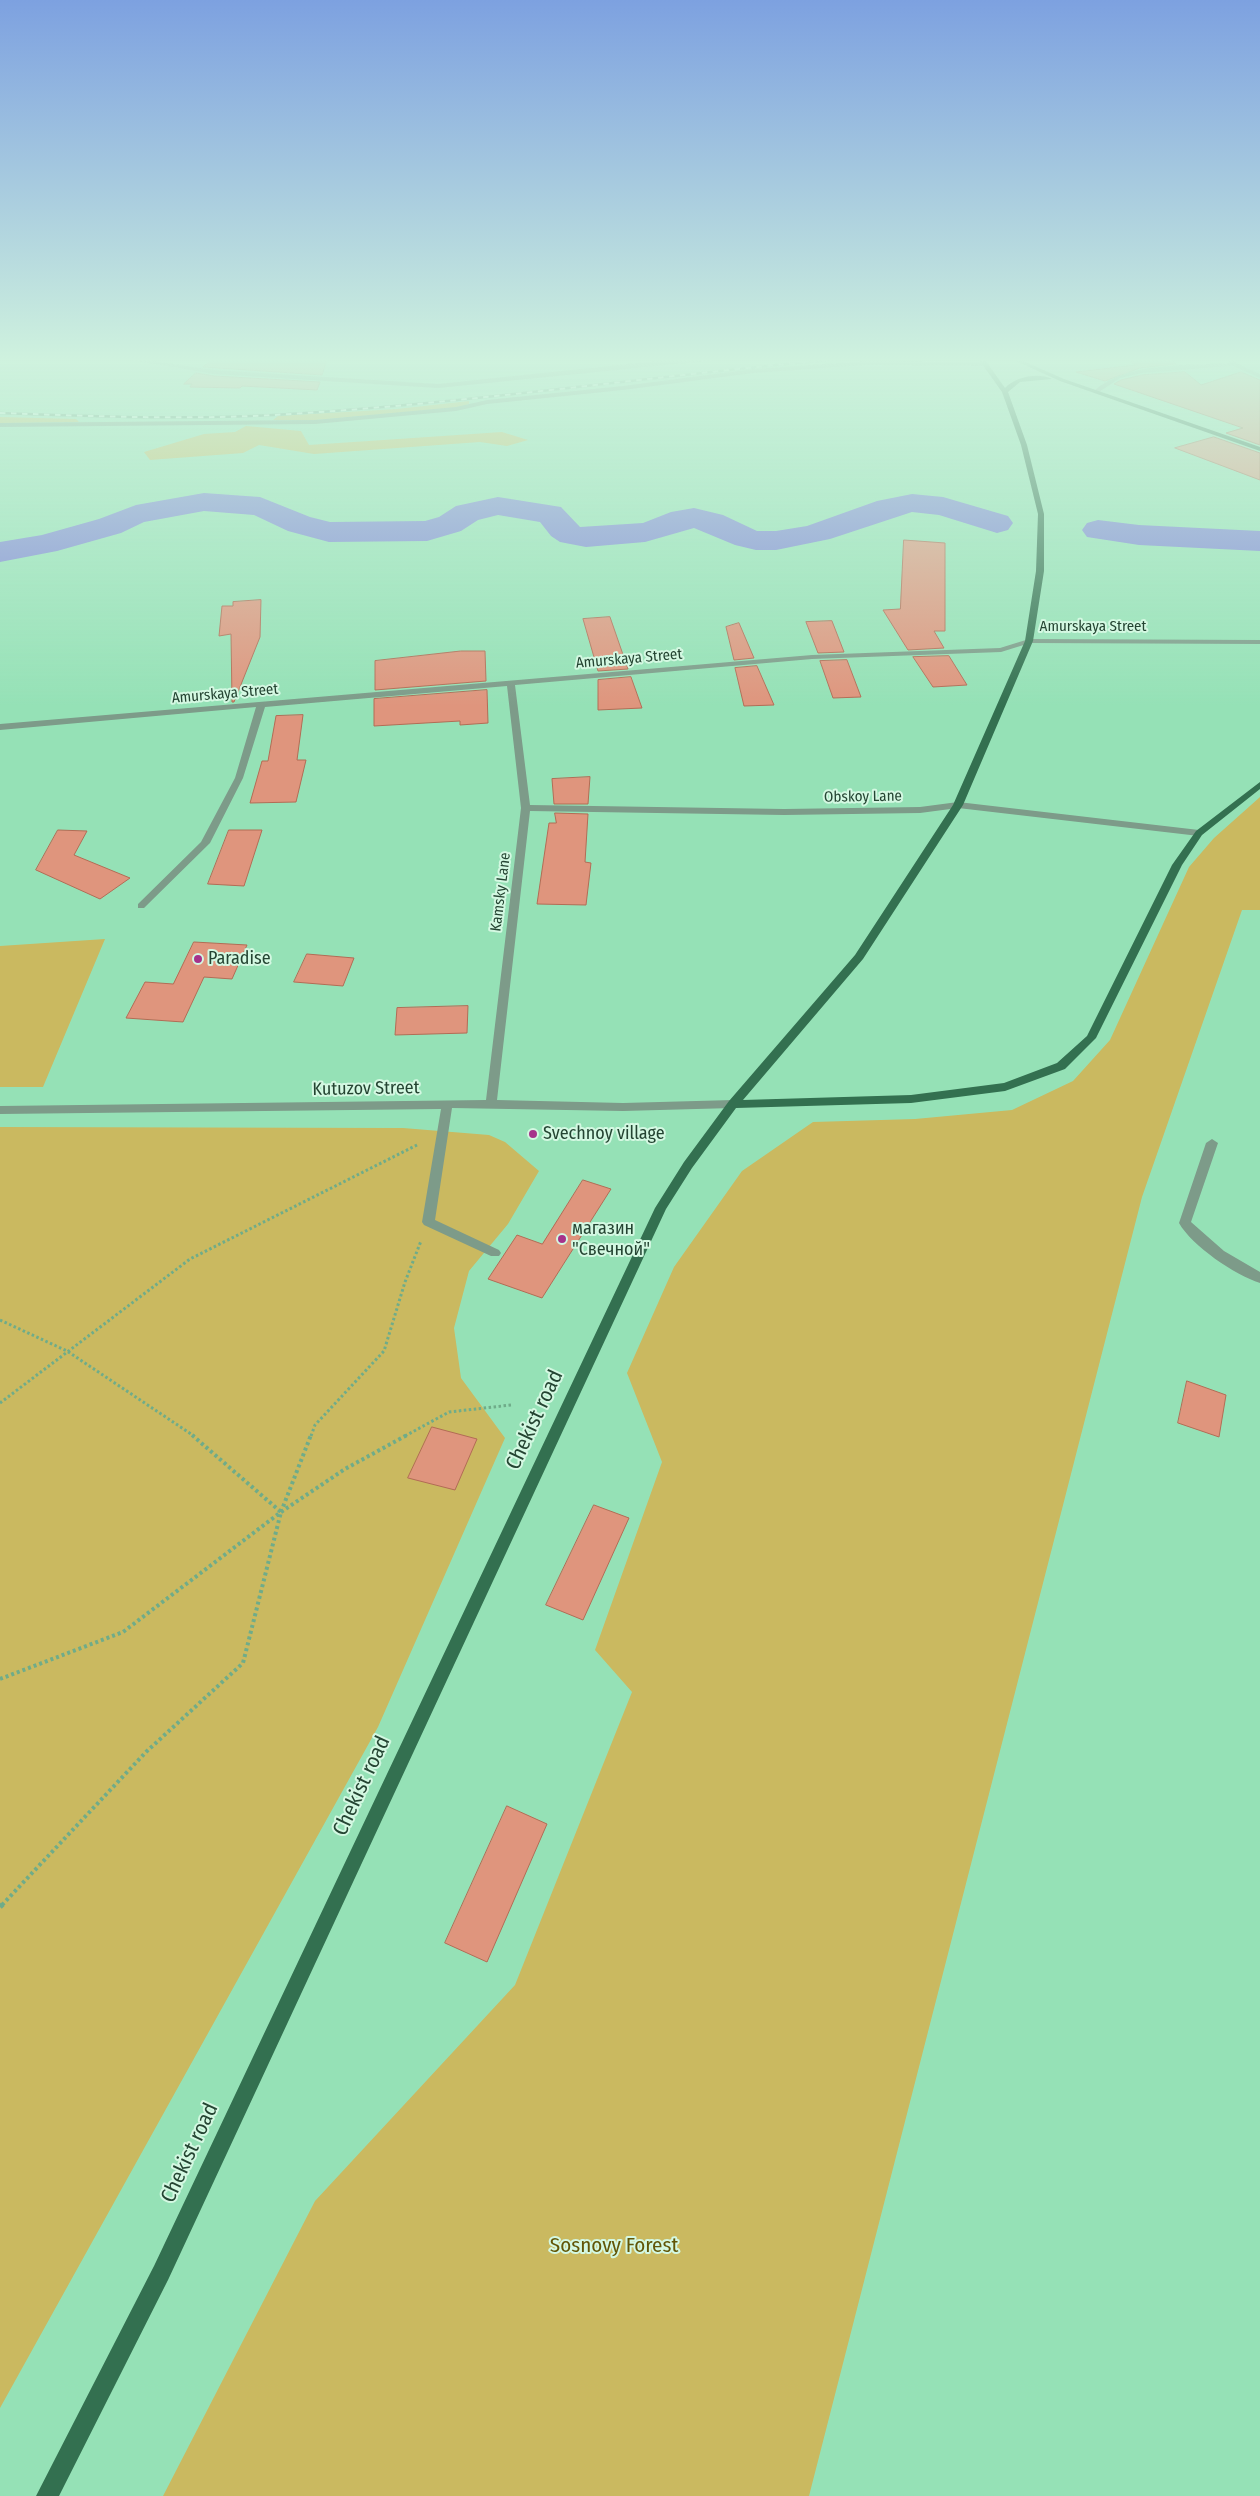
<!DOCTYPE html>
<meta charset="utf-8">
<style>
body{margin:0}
canvas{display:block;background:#95e1b6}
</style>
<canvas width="1260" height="2496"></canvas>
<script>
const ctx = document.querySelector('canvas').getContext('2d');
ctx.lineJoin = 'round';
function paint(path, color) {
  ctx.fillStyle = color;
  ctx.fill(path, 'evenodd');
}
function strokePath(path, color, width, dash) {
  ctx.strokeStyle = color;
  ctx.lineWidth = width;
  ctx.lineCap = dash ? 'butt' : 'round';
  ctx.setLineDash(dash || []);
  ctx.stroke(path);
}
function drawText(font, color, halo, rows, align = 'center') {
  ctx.font = font + ' "Fira Sans Condensed",sans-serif';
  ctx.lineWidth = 4;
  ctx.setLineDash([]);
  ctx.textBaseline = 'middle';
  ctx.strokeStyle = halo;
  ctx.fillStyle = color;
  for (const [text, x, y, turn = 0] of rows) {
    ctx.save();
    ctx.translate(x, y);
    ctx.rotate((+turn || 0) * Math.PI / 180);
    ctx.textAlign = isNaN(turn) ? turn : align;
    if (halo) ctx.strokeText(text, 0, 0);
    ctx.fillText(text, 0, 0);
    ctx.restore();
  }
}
paint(new Path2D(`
 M469 401V404L455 408 316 420H273L278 416 397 409Z
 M0 417 76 419 79 422 0 423Z
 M246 426 301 431 309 445 502 432 528 440 507 446 480 442 314 454 259 445 243 453 150 460 144 452 204 434 235 432Z
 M1260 797V910H1242L1142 1197 809 2496H163L315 2201 515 1985 632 1692 595 1650 662 1462 627 1373 674 1267 742 1171 813 1122 915 1119 1012 1110 1073 1081 1110 1040 1189 867 1214 838Z
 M105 939 43 1087H0V946Z
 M0 1127 403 1128 489 1135 505 1142 539 1171 508 1224 469 1271 454 1328 461 1378 505 1438 378 1727 0 2408Z`), '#cab960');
paint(new Path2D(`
 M204 493 260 497 310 517 330 522 425 521 439 517 456 506 498 497 561 507 580 527 643 523 671 512 694 508 723 515 757 531H776L807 526 877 501 912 494 943 497 1008 516 1013 523 1008 530 997 533 939 515 912 512 830 539 776 550H756L735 545 694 528 645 542 586 547 560 542 551 536 540 522 498 515 478 520 461 531 427 541 329 542 288 531 254 515 204 511 144 522 121 533 57 551 0 562V542L42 535 99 519 136 505Z
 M1098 520 1139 525 1260 531V551L1139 545 1087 537 1082 530 1087 523Z`), '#7d84d5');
const building = new Path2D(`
 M215 357H264L327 360 322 375 203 367Z
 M1169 358 1176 364 1140 368 1105 381 1076 372 1135 365 1129 360Z
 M1185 372 1201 385 1241 372 1260 380V445L1226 433 1243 428 1114 384 1121 380 1142 375Z
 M196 373 214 376 320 382 317 390 242 386 240 388 190 387 192 384H184Z
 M1214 437 1260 453V480L1175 448Z
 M904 540 945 543V631H934L944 648 908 650 883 610 900 609Z
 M261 600 260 637 234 702H232L231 634 219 636 222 606H233V602Z
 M610 617 628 669 598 671 583 619Z
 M832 621 844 652 818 653 806 622Z
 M739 623 754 658 734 660 726 627Z
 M461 651H485L486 681 375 690V661Z
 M949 656 967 685 933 687 913 657Z
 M847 660 861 697 833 698 820 661Z
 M757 666 774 705 744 706 735 668Z
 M631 677 642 708 598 710V680Z
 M487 690 488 723 460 725V721L374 726V699Z
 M303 715 297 760H306L296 802 250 803 262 761H268L276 716Z
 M590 777 588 804H554L552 779Z
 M555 813 588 814 585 862 591 863 586 905 537 904 549 823H556Z
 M58 830 87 831 74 855 130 878 100 899 36 870Z
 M229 830H262L244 886 208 884Z
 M194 942 247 945 232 979 204 977 183 1022 126 1018 145 982 173 984Z
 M307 954 354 958 343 986 294 982Z
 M468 1006 467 1033 395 1035 397 1008Z
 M583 1180 611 1189 542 1298 488 1279 517 1235 542 1244Z
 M1187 1381 1226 1395 1219 1437 1178 1423Z
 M432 1427 477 1439 455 1490 408 1478Z
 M594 1505 629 1518 583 1620 546 1605Z
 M507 1806 547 1824 487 1962 445 1943Z`);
paint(building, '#df957d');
strokePath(building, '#b26c55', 1);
strokePath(new Path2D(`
 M0 1320 67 1351 194 1436
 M0 1403 190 1259 417 1145
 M311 1436 315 1425 384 1351 405 1282 421 1241
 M405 1436 449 1412 511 1405`), '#6fac89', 3, [2.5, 2.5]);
strokePath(new Path2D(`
 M281 1512 345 1469 407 1435
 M0 1679 123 1632 281 1512 311 1435
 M2 1905 146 1752 243 1663 281 1512 192 1435`), '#6fac89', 4, [3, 3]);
strokePath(new Path2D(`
 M0 1907 4 1903`), '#6fac89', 5, [4, 4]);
paint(new Path2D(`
 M113 357H126L214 370 438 384 675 359 746 357 438 388 214 374Z
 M1227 357H1233L1236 363 1260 374V378L1233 366 1142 373 1120 378 1099 392 1094 391C1127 361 1188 366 1230 363Z
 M867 361 986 362 989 364 986 366 867 365 753 373 623 390 487 404 456 411 315 424 0 427V423L315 420 456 407 487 400 623 386 753 369Z
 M1029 639 1260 640V644L1030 643 1001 652 812 659 515 685 530 805 784 809 920 807 958 802 1199 830 1204 833 1199 836 958 808 920 813 784 815 530 811 497 1100 623 1103 733 1100 739 1104 733 1108 623 1111 452 1108 435 1220 499 1250 501 1253 499 1256H491L424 1225 422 1222 441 1109 0 1114V1106L486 1100 521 808 507 686 265 707 243 778 210 843 144 908H138V904L201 842 235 778 256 707 0 730V724L812 655 1000 648Z
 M1212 1139 1218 1143 1191 1222 1224 1251 1260 1272V1283C1235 1275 1192 1246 1179 1223L1206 1143Z`), '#7d9b89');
paint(new Path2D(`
 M977 357H983L1005 388C1015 377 1038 372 1052 379L1020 382 1008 392 1027 445 1044 514V571L1033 641 963 805 863 959 743 1100 911 1095 1004 1083 1057 1063 1087 1036 1172 865 1196 831 1260 782V789L1202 835 1182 865 1096 1038 1065 1069 1005 1091 911 1103 736 1108 692 1168 666 1209 168 2280 59 2496H36L154 2266 655 1208 684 1162 729 1101 855 955 953 805 1025 641 1036 571 1038 514 1021 445 1002 392Z
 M1007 357H1014L1064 379 1260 447V451L1060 381Z`), '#337050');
const rail = new Path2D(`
 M0 413C91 416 182 420 273 415 469 404 664 374 860 357`);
strokePath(rail, '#5e9576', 2.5);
strokePath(rail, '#d4f8e2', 2, [5.5]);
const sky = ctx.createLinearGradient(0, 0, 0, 706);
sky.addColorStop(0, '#7da1e0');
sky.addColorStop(0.51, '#cff2de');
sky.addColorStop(1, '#cff2de00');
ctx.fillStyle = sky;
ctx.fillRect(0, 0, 1260, 706);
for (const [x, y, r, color] of [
 [198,959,5,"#a6328b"],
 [533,1134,5,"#a6328b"],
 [562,1239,5,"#a6328b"]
]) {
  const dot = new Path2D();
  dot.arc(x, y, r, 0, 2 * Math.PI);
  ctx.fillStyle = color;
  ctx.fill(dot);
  strokePath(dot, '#d4f8e2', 2);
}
drawText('15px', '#244432', '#d4f8e2', [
 ["Amurskaya Street",1093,627],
 ["Amurskaya Street",629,659,-5],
 ["Amurskaya Street",225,694,-5],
 ["Obskoy Lane",863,797,-1],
 ["Kamsky Lane",501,892,-83]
]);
drawText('18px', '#244432', '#d4f8e2', [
 ["Paradise",208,959],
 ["Svechnoy village",543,1134],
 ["магазин",572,1229],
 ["\"Свечной\"",572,1250]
], 'left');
drawText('18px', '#244432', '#d4f8e2', [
 ["Kutuzov Street",366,1089,-1]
]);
drawText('21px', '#244432', '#d4f8e2', [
 ["Chekist road",535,1420,-65],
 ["Chekist road",362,1786,-65],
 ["Chekist road",190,2153,-65]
]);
drawText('21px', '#615506', '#d4f8e2', [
 ["Sosnovy Forest",614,2246]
]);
</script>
